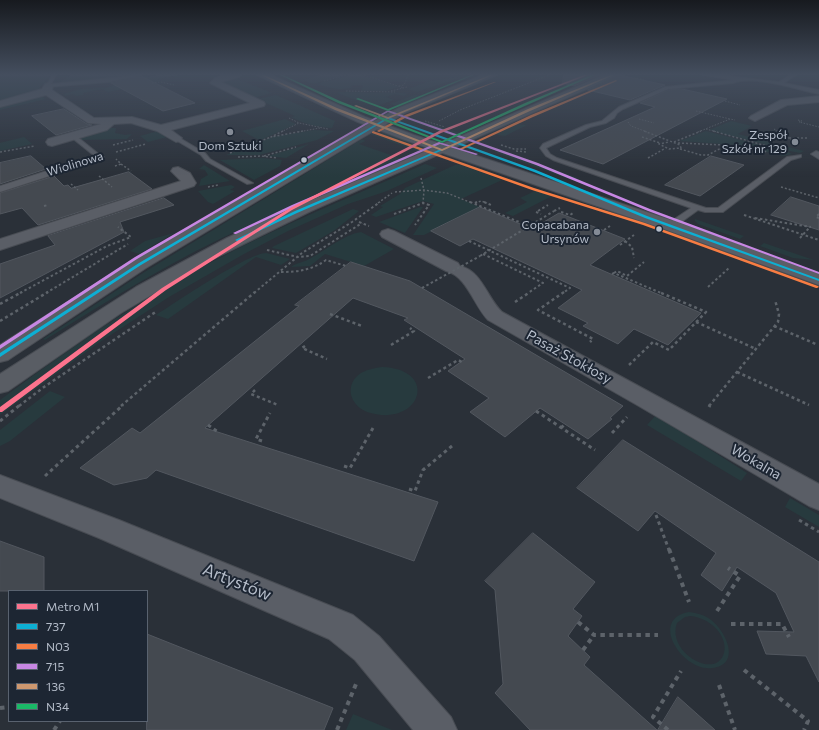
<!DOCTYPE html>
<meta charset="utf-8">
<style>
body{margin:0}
#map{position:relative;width:819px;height:730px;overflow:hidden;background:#2a3038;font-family:Commissioner,sans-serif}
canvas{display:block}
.legend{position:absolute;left:8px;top:590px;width:140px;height:132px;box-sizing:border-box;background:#1d2633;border:1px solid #59626f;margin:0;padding:5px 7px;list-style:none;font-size:12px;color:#b4bcc9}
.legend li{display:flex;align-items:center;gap:8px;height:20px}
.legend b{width:20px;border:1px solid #59626f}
</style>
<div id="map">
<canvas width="819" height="730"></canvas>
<ul class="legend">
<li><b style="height:5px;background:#fc738d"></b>Metro M1</li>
<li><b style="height:5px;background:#0dafd3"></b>737</li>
<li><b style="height:5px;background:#f77d43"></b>N03</li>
<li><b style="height:5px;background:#c787e3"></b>715</li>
<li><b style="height:5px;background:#cd976f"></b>136</li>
<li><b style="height:5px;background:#1ab867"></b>N34</li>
</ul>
</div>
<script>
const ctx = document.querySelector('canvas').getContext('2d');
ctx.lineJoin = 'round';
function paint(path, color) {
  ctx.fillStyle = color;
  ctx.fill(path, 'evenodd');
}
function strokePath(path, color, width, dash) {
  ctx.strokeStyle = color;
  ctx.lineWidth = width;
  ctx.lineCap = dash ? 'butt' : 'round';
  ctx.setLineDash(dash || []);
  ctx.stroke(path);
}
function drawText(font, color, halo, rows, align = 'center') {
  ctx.font = font + ' Commissioner,sans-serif';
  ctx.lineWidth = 4;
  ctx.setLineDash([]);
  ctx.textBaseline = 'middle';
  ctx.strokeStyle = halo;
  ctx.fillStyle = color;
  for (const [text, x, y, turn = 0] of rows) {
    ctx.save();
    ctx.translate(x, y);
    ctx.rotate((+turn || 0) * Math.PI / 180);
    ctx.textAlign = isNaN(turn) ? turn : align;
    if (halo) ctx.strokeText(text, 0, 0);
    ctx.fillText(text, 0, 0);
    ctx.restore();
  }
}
paint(new Path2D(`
 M0 75H51L34 94 0 102Z
 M71 75H125L121 78 56 84Z
 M159 75H180L158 79 162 81 108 92 102 89 83 93 84 95 76 96 73 94 65 96 64 94 81 89 106 88 132 79Z
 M320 75H345L313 84 302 80Z
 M350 75H361L400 87 385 91H361L363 86 362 85H352L350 88C339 91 327 87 317 84Z
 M456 77 460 78 417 92 408 89 430 81Z
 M235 78 272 93 254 98 221 82Z
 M340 92 403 93 408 94 403 96 395 94 386 97 394 100 379 105H370L337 93Z
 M276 95 335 121 332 128C317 127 304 124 291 117L295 116 257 99Z
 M414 95 427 96 400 107 390 104Z
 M42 96 46 99 0 110V106Z
 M404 117V116L463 134H446L406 119Z
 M285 119 296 124 237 151 229 149 259 140 242 131Z
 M731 121 752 126 738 134 804 151 800 153 790 151 709 130Z
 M516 124 527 125 505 136 498 135 497 133Z
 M108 128H116L115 133 125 135 132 134 127 139 81 140 79 138Z
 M314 130 334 131 317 140 259 155H226L272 137Z
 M158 131 167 137 148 142 140 136Z
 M706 131 788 152 792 154 783 156 738 145 680 141Z
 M378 133H385L422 147 425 151 423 153 370 134Z
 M24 137 32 144 0 151V143Z
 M362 139 365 141 359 144 402 159 408 157 410 158C337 188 264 216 194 252 143 279 94 309 45 340L43 339 143 273Z
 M309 144 286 158 268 156Z
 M500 151 578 178 569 179 494 152Z
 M263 158 282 160 280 166 254 180 220 160Z
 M425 164 437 168 387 191 348 204 288 231 244 254 169 297 100 342 0 415V400C50 363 102 326 155 294 241 242 334 204 425 164Z
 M204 165 230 181 199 186 201 179 208 175 205 170 199 169Z
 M455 165H462L502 180 461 199 480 207 424 235H413L434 204 423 201 376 217 371 215 383 207 380 206 400 194 405 188Z
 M231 185 235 187 230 190 235 191 213 204 208 202 198 191Z
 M537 190 552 196 513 216 505 213 527 202 520 198Z
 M420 207H423L405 233 379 222Z
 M353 209 359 211 335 230 296 253 272 248 274 246Z
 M695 219 744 236 740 239 698 224 695 221Z
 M361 232 394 249 364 266 325 254 310 266 291 267C298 262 305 262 311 258 328 249 343 235 361 232Z
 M174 233 139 254 130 251 145 241Z
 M764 243 814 260 793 258 760 246Z
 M266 253 290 259 281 265 256 257 168 319 156 315C175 303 248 253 266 253Z
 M382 367C435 369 424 418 381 415 375 414 368 413 363 410 348 401 346 383 361 373 368 369 375 368 382 367Z
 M50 391 65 397 10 441 0 446V430Z
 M656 415 747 473 741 481 647 425Z
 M790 498 819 515V527L785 507Z
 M689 612C697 613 705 615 711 620 726 631 742 665 712 668 683 672 648 619 689 612ZM690 616C702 617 712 623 719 632 723 638 726 645 724 653 716 681 666 652 677 623L685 617Z
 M353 714 392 730H346Z`), '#273a3e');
const building = new Path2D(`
 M564 75H600L574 86 563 83Z
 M620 75 665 85 630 100 588 90Z
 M141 76 195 103 163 111 111 83Z
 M682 89 727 99 603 164 560 150 655 107 640 103 668 90Z
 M64 109 87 124 92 125 56 135 32 116Z
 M31 156 46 169 0 184V163Z
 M711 156 744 165 700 196 665 185Z
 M129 172 152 189 38 225 22 208 0 214V193L54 176 64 186 68 185 71 188Z
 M791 197 819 206V230L771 215Z
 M164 198 174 205 120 222 124 232 0 298V264L55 245 48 236Z
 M480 207 532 229 559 213 625 239 590 265 701 313 668 345 634 329 618 344 583 326 588 323 558 308 582 290 473 239 460 246 431 231Z
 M351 262 410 281 623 406 610 418 612 419 588 439 540 408 505 437 470 412 489 398 448 371 465 359 404 320 408 318 353 298 205 428 438 502 414 561 156 470 147 478 114 485 80 468 132 428 140 433 299 306 295 305Z
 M623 440 819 562V682L806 656 766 654 757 631 794 632 776 593 737 567 722 591 701 575 716 553 655 511 638 531 577 488Z
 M533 533 595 582 573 609 582 616 568 636 590 657 584 665 657 730H530L495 693 503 684 495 590 485 581Z
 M0 541 44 557V591H0Z
 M147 634 333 708 324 730H147Z
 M678 697 715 730H658Z`);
paint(building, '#444950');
strokePath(building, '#52575f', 1);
const service = new Path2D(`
 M52 75H56L51 84 141 75 108 82 46 87Z
 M703 75H720L779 82 790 75H796L784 83 819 90V94C795 89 755 75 733 83L668 89 623 109 617 113 614 118 606 123 590 127 546 148 550 154 557 158 706 208H718L787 157 801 155V157L791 160 723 212H705L698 210 673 228H667V224L691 208 553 160 546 156 540 148 543 144 586 125 602 121 619 107 665 87 734 80Z
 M71 135H75L101 156V158H97L71 137Z
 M174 137H178L205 153 210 159 253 183 247 184 206 161 201 155 174 139Z`);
const pedestrian = new Path2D(`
 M816 151 819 152V159L811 154Z
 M99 154 104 157 102 159 0 192V186Z`);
const minor = new Path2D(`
 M225 75H241L239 77 221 82 264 102 265 104 264 106 171 130 182 138 180 141 176 142 157 131 131 123 114 124 107 130 52 146 48 145 46 142 48 139 101 124 88 123 46 95 0 107V101L42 89 45 84 48 83 53 86 52 90 94 118 132 117 161 125 250 103 210 83 215 78Z
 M819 96V102L787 105 755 121 749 118 751 116 781 100Z
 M178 167 190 173 196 183 194 186 0 250V239L181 181 171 171 173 168Z
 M388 229 394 231 458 263 460 266C482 271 487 298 502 312L819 484V510L809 506 637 405 488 320C474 306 467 276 446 271L382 237 380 234 382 231Z
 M0 475 119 520 353 615 379 636 451 717 457 730H413L355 660 329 639 99 538 0 498Z`);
const tertiary = new Path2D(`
 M257 75H271L365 117 414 135 695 228 819 274V285L661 228 405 140 358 122Z`);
const secondary = new Path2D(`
 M483 75H497L407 112 360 139 146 268 8 360 0 362V345L134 260 352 133 399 108Z
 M604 75H618L311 211 209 261 121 313 8 391 0 393V374L136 287 227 238 300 205Z`);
strokePath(service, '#484c53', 2);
strokePath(pedestrian, '#484c53', 2);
strokePath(minor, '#484c53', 2);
strokePath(tertiary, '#484c53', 2);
strokePath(secondary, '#484c53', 2);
strokePath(new Path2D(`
 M364 75 404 88
 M637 78 644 80
 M324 81 347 75
 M152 83 161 82 174 85
 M399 86 404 85 408 75
 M346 91 395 92
 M391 91 407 87
 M725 101 740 105
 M696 111 730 119
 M289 118 299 123 328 129
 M639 119 654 123
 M798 120 802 121 799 122 819 127
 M425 121 445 127
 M439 121 460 110 549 75
 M628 122 631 126 647 132
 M706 129 717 132
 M774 129 779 132
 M281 132 299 123
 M298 132 320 128
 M698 132 730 119 735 120`), '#5d636a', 1, [1.5, 1.5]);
strokePath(new Path2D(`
 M283 131 271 137 303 131
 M644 131 680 145 681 148 669 149 659 144 669 142
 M713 131 774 148
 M777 131 793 141
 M642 137 660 143
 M789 138H808
 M674 142 701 131
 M678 143 724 145
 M113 145 133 140
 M501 145 514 149H526
 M680 149 701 155H708L723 147 739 145 767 152
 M516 151 527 152
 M0 152 35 146
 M116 152 146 144
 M230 153 271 137
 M264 156 296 147
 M238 157 261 156 277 158
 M648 158 664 149
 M121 164 131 171
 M115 166 121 164 116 159
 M99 176 112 187
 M421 178 424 190 423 203
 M71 184 78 190
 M208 187 218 185
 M781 187 819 198
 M395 192 424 190 447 193 472 203
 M378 203 392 193
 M475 203 481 201 487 203`), '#5d636a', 1.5, [2, 2]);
strokePath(new Path2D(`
 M470 202 529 226
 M484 202 491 205
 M475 203 477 202
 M44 206 48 205
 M538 211 548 205
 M536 212 541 214
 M561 212 570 215 573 213
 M394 214 423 203 429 205 415 225
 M819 214 816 217 819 218
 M744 215 819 240
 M755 218 811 227
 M359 222 369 226
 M604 230 610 226
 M800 238 809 228
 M469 241 570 288 563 293
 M625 241 632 247 634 258
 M620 245 634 235
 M267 250 298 257 310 256 362 223
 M483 254 543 283 528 293
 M480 256 554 211
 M281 272C298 272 312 270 326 260L346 266
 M614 273 617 271 627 276 644 262
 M612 274 614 273 661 293
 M708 287 729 268
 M20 293 107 246 131 237 118 227
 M46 293 128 244
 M254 293 302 253 352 222 380 202`), '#5d636a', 2, [2.5, 2.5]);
strokePath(new Path2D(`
 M564 292 538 310 593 339 590 342
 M515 302 530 292
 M0 304 22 292
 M330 314 362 326
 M0 321 48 292
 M696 322 756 349
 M774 326 818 345
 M391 345 414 331 410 328
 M305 346 302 348 327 359
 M629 365 653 342 669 350 706 312 659 292
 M737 372 809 405
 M428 378 458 360 462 362
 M255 390 251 394 278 405
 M19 406 44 387 157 311
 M121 406 255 292
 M709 406 778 322 779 314 775 300`), '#5d636a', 2.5, [3, 3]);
strokePath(new Path2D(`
 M709 407 710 405
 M536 411 595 450
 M0 421 20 405
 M208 425 218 432
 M561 428 565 424
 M612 433 627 417
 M262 441 256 439 270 413
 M344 466 350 468 373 428
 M45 476 123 405
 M409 489 415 491 423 470 452 446
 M656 515 669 550
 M799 520 819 532`), '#5d636a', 3, [3.5, 3.5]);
strokePath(new Path2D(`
 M669 549 689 602
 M717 611 740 576 728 568
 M578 622 594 635H658
 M731 624H782L789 637
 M583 650 594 635
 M744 670 808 721 804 730
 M719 685 735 730
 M0 708 9 707
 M54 730 60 721
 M337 730 356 684
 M668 730 653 717 681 671`), '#5d636a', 4, [4.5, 4.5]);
paint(service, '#5a5e66');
paint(pedestrian, '#5a5e66');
paint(minor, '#5a5e66');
paint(tertiary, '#5a5e66');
paint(secondary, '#595d64');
strokePath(new Path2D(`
 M554 211 560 208
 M422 288 480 256`), '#5d636a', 2, [2.5, 2.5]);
paint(new Path2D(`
 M388 117 536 170 647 216 819 279V281L645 218 534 172 388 119 141 265 0 357V353L139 263Z
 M441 149 443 150 297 213 238 241H237L235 240 295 211Z`), '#0dafd3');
paint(new Path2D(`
 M616 80 617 81 533 117 461 150 459 149 531 115Z
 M494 82H496L407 117 379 132 377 131 405 115Z
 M373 131 534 188 645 223 818 286 819 287 817 288H816L643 225 532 190 372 133V132Z`), '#f77d43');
paint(new Path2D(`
 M388 110 538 163 650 209 819 272V274L648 211 536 165 388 112 137 259 0 349V345L135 257Z
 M439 142 478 154 476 155 440 144 294 207 236 234H235L233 233 292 205Z`), '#c787e3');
paint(new Path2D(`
 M261 75H264L337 108 442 149 528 109 611 75H614L530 111 442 151 335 110Z
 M490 75H493L388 119 354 106 356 105 388 117Z`), '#cd976f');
paint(new Path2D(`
 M280 75H283L340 101 442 141 525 103 592 75H595L527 105 442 143 338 103Z
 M471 75H474L388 111 356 99 358 98 388 109Z`), '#1ab867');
paint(new Path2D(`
 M584 75H588L441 133 292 210 166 290 2 412H0V407L162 288 290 208 439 131Z`), '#fc738d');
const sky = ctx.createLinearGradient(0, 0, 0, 177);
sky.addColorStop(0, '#171a1f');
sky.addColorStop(0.42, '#444e5e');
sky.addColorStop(1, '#444e5e00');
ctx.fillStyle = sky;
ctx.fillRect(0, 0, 819, 177);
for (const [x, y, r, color] of [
 [230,132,4,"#848b96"],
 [795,142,4,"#848b96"],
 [304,160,3.5,"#b4bcc9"],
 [659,229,3.5,"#b4bcc9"],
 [597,232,4,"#848b96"]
]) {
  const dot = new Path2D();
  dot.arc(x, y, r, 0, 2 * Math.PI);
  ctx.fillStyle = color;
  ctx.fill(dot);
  strokePath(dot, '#1d2633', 1.5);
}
drawText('12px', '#b4bcc9', '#1d2633', [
 ["Zespół",787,135],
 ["Szkół nr 129",787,149],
 ["Dom Sztuki",230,146,"center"],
 ["Copacabana",589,225],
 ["Ursynów",589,239]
], 'right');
drawText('12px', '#b4bcc9', '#1d2633', [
 ["Wiolinowa",75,164,-17]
]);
drawText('14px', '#b4bcc9', '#1d2633', [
 ["Pasaż Stokłosy",569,357,29],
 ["Wokalna",756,462,30]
]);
drawText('17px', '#b4bcc9', '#1d2633', [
 ["Artystów",237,582,22]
]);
</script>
